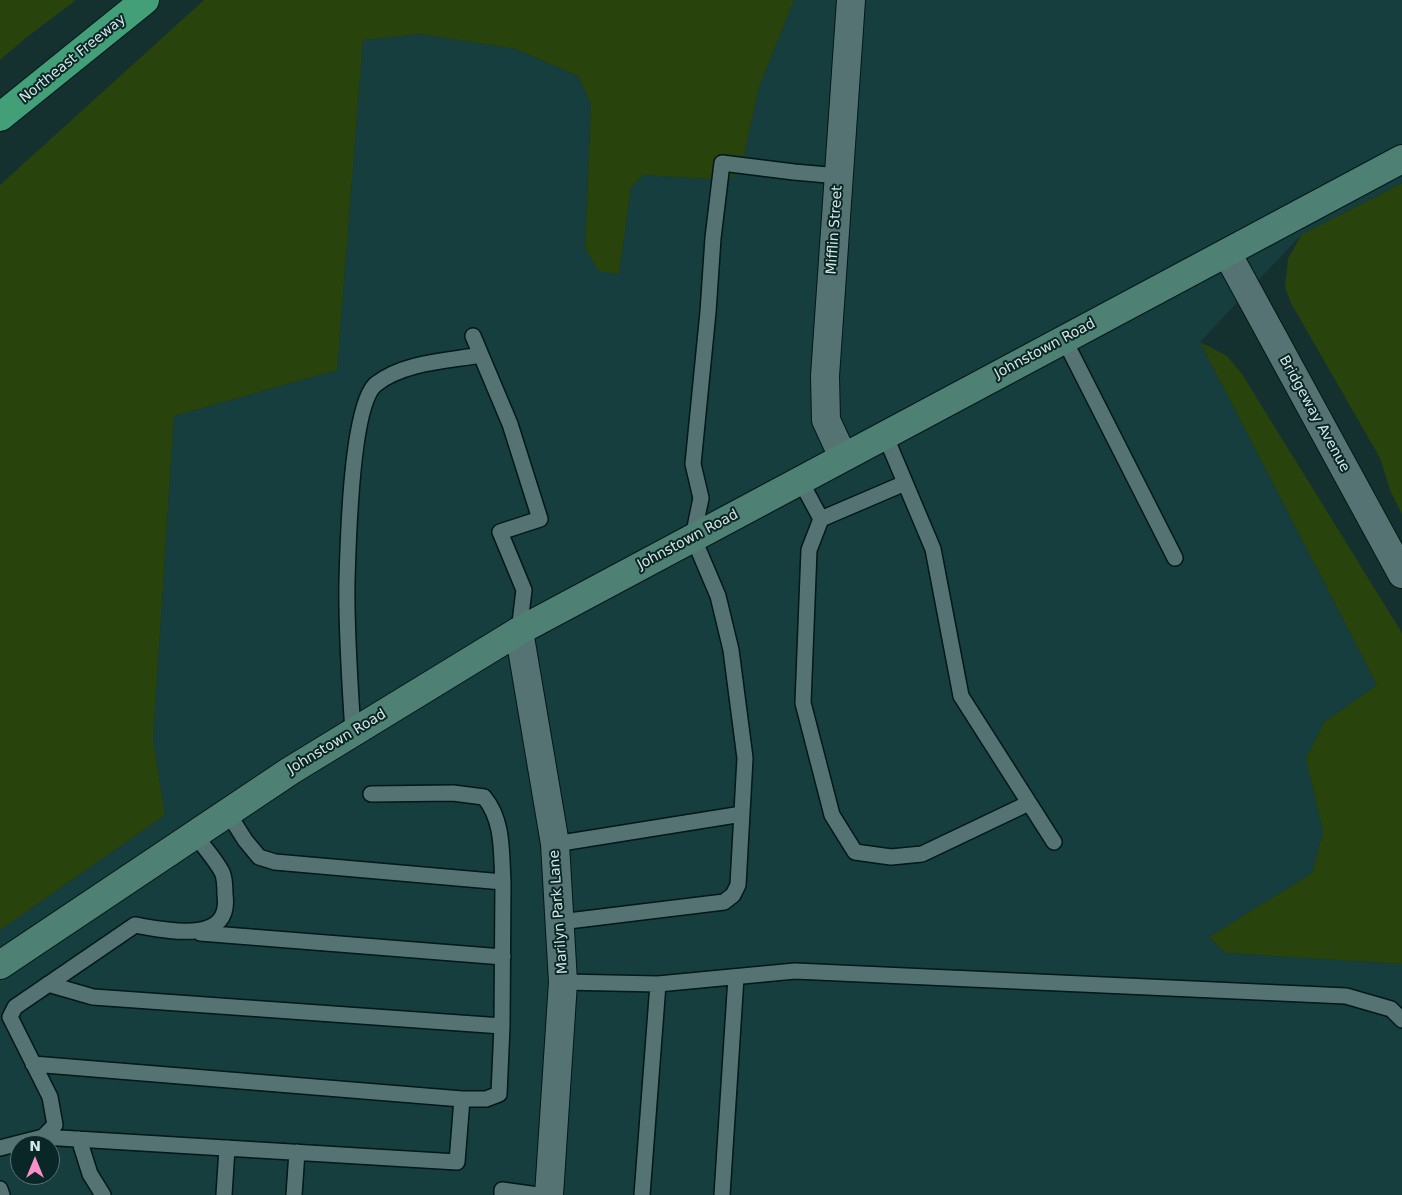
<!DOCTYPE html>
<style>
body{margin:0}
#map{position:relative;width:1402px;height:1195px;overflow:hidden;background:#143130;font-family:"DejaVu Sans",sans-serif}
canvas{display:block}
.north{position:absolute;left:10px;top:1135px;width:50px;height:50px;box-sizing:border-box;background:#092726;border:1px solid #5b7372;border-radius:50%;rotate:0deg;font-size:14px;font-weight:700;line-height:20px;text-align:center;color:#d6e6e5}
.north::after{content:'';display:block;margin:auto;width:18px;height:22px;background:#f98fc9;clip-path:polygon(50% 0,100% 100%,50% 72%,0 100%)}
</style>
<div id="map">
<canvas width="1402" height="1195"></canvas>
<div class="north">N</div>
</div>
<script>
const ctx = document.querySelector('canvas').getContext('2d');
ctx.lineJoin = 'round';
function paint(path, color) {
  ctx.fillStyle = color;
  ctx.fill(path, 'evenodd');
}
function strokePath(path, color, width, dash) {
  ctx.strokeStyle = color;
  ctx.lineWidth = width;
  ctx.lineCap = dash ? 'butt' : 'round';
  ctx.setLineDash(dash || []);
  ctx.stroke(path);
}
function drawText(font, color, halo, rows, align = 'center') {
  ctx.font = font + ' "DejaVu Sans",sans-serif';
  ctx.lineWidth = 4;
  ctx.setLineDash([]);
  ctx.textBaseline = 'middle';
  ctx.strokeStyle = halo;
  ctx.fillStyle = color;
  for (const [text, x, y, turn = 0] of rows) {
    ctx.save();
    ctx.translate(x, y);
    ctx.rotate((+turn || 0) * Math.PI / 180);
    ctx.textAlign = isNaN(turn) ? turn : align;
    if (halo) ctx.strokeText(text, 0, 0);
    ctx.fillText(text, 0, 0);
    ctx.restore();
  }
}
paint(new Path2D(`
 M794 0H1402V183L1301 235 1200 342 1377 685 1324 722 1306 758 1323 832 1312 873 1209 937 1226 953 1402 964V1195H0V930L165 815 153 739 174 416 337 370 363 40 421 34 516 49 578 76 591 104 585 248 619 274 631 187 643 175 727 180 741 169 759 87ZM20 1145H50V1175H20Z`), '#163e3e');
paint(new Path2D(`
 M0 0H76L27 37 0 60Z
 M204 0H794L759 87 741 169 728 180 643 175 631 187 619 274 599 271 585 248 591 104 578 76 516 49 421 34 363 40 337 370 174 416 153 739 165 815 0 930V185Z
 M1402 183V514L1390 490 1380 458 1292 305 1285 287 1288 259 1301 235Z
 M1200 342 1227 356 1242 374 1402 633V964L1226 953 1209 937 1312 873 1323 832 1306 758 1324 722 1377 685Z`), '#28430b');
const service = new Path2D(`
 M473 336 510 424 540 519 500 532 524 590 519 631
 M1064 339 1175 558
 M885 435 933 549 961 696 1054 842
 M800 480 821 519
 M905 483 821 519 809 550 803 703 832 815 855 852 891 857 922 854 1029 803
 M353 733C350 682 346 631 347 581 348 545 351 405 376 384 404 362 447 361 481 355
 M371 794 453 793 484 797C504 821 501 853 503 882
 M555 844 742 814
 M560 922 724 902 733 895 738 885 745 758 731 650 718 596 693 537 701 498 693 464 708 312 713 238 722 163 794 172 839 176
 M200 933 503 957
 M563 982 658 984 795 971 1346 996 1391 1009 1402 1020
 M48 984 93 997 502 1026
 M33 1064 462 1099H486L499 1094 502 1026 503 882 275 862 259 857 245 840 228 813
 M43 1137 55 1125 50 1097 10 1017 15 1007 135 925C165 930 232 946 225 895 225 888 225 878 222 872 215 859 204 847 195 835
 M79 1139 90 1174 103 1195
 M0 1148 43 1137 457 1162 462 1099
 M0 1189 2 1195
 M224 1195 227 1148
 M294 1195 297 1152
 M502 1195V1190L538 1195
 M642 1195 658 984
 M722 1195 736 977`);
const minor = new Path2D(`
 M843 457 826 420 825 376 851 0
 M519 631 555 844 563 982 549 1195`);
const tertiary = new Path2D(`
 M1227 253 1402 574`);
const secondary = new Path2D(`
 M0 965 290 771 519 631 1402 159`);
const motorway = new Path2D(`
 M0 117 145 0`);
strokePath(service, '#001818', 18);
strokePath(minor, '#001818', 30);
strokePath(tertiary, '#001818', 30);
strokePath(secondary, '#001818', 30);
strokePath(motorway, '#001818', 30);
strokePath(service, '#557372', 15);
strokePath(minor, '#557372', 28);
strokePath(tertiary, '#557372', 28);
strokePath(secondary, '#4f8074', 28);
strokePath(motorway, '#429f78', 28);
drawText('14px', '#d6e6e5', '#092726', [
 ["Northeast Freeway",73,59,-39],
 ["Mifflin Street",835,230,-86],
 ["Johnstown Road",1045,349,-28],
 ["Bridgeway Avenue",1314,414,61],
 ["Johnstown Road",688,540,-28],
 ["Johnstown Road",337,742,-31],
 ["Marilyn Park Lane",559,912,-94]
]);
</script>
